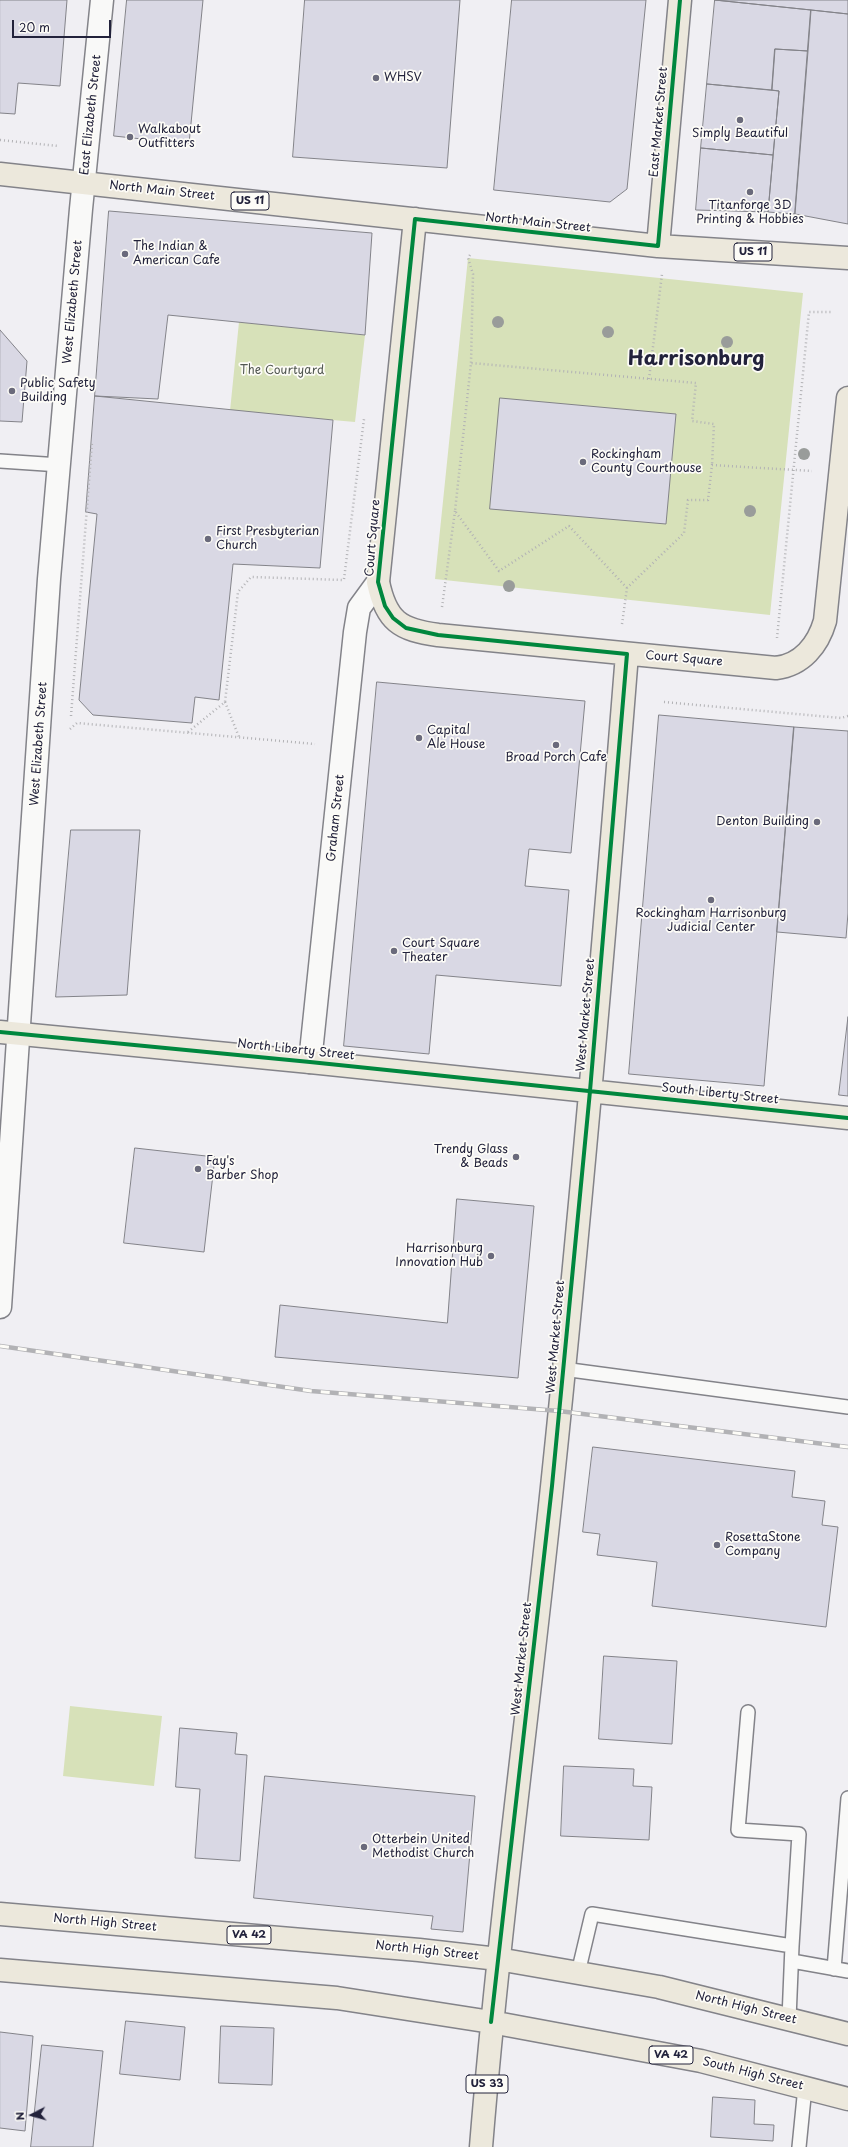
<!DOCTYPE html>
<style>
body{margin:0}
#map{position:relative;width:848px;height:2147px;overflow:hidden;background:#f0eff3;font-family:"Playpen Sans",sans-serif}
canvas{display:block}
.north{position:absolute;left:12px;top:2095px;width:40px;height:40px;-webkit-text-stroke:3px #fdfcf7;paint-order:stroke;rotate:264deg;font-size:11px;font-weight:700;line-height:16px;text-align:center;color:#22223b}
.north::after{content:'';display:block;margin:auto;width:14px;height:18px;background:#22223b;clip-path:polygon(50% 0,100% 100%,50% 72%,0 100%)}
.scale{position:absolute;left:12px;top:20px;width:99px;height:18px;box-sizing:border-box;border:2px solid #22223b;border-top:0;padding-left:5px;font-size:12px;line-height:14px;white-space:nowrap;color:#22223b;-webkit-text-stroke:3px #fdfcf7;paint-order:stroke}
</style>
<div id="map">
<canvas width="848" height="2147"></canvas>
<div class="north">N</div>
<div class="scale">20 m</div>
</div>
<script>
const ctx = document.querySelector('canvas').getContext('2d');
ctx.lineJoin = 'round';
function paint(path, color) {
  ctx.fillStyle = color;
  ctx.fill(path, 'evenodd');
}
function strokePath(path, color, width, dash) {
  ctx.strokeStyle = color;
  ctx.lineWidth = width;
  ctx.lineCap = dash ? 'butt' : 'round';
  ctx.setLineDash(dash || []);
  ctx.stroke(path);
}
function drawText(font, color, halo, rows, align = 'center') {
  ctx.font = font + ' "Playpen Sans",sans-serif';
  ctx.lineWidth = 3.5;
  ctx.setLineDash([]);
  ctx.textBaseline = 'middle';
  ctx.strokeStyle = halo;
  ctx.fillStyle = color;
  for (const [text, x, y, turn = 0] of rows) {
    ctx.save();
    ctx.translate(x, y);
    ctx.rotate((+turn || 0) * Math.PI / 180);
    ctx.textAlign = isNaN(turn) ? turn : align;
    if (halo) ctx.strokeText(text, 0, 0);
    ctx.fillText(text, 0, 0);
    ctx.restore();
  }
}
paint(new Path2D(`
 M468 258 803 293 770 615 435 579Z
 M239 322 365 335 355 422 230 411Z
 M70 1706 162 1716 154 1786 63 1776Z`), '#d7e1b9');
const building = new Path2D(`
 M0 0H67L60 86 18 83 15 114 0 113Z
 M127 0H203L189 144 114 136Z
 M305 0H460L447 168 293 157Z
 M512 0H646L627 189 610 202 494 190Z
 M715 0 811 10 808 51 775 49 772 90 707 84Z
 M715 0H848V14L811 10Z
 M811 10 848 14V224L795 214Z
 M775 49 808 51 795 214 768 212 779 91 772 90Z
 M707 84 779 91 773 155 701 148Z
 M701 148 773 155 768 212 696 210Z
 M109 211 372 233 365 335 168 315 158 399 95 396Z
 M0 330 27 361 22 422 0 421Z
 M95 396 333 420 320 568 233 564 219 700 195 697 192 723 93 715 79 700 97 514 86 512Z
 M500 398 676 414 666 524 490 509Z
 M377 682 585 701 571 853 529 849 525 886 569 890 561 986 436 975 429 1054 344 1046Z
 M659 715 794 727 764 1086 629 1074Z
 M794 727 848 731V913L846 938 777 932Z
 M71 830H140L127 995 56 997Z
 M848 1017V1096L839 1095Z
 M135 1148 215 1157 204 1252 124 1243Z
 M457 1199 534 1206 518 1378 275 1357 280 1305 447 1323Z
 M593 1447 795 1471 792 1497 825 1501 822 1525 838 1527 826 1627 652 1606 657 1562 597 1555 600 1534 583 1532Z
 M604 1656 677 1661 672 1744 599 1739Z
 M180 1728 237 1733 235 1754 247 1755 240 1861 195 1858 200 1789 176 1787Z
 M564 1766 634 1769 633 1786 652 1787 649 1840 561 1836Z
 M265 1776 475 1796 463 1932 431 1929 433 1916 254 1898Z
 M126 2021 185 2027 180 2080 120 2074Z
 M221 2026 274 2028 272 2085 219 2083Z
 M0 2032 33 2036 25 2131 0 2128Z
 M42 2045 103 2051 93 2147H31Z
 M713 2097 755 2100 754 2124 774 2125 773 2141 711 2137Z`);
paint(building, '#d9d8e4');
strokePath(building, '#838389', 1);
const service = new Path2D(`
 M0 461 60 465
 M563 1369 848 1407
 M748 1712 738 1830 799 1834 792 1946 789 2019
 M792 1961 848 1971
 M834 1969 848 1798
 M578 1973 592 1914 792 1946
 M799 2147 805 2087`);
const minor = new Path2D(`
 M310 1062 355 632 359 608 378 582
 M0 1307 49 579 81 209 102 0`);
const primary = new Path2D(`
 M0 174 658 246 848 258
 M415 219 378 582C386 621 400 630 438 635L776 668C802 665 818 645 825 621L848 398
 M658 246 680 0
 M0 1032 310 1062 848 1118
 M0 1914 419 1950 498 1959 659 1987 848 2034
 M0 1970 337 1998 491 2022 701 2061 848 2099
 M481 2147C499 1926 529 1707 552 1487 581 1210 605 932 627 654`);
strokePath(service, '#838389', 16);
strokePath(minor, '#838389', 25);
strokePath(primary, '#838389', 25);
strokePath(new Path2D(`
 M0 140 58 146
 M470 255 468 258 473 274 471 363
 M649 379 662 274
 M344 579 364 419
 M627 588 569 526 499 571 455 511 471 363 696 383 692 421 714 424 712 465
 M442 607 455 511
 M622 624 627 588 684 533 688 500H708L712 465 812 471
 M777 638 809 312H831
 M225 702 239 737
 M664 702 841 718 848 716
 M71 716 92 442
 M70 729 77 723 315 744
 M188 732 225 702 238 592 251 577 344 580`), '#b2b2b5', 2.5, [1, 3]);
strokePath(service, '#f9f9f8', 13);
strokePath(minor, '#f9f9f8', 22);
strokePath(primary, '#ece8dc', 22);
const rail = new Path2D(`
 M0 1346 311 1391 559 1411 848 1447`);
strokePath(rail, '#b2b2b5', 4.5);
strokePath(rail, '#fdfcf7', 3, [9]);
strokePath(new Path2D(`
 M0 1032 310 1062 848 1118
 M491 2022 552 1486 590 1091 627 654 438 635 406 628 393 618 385 606 378 582 415 219 658 246 680 0`), '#00873e', 4);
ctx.fillStyle = '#999c9a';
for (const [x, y] of [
 [498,322],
 [608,332],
 [727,342],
 [804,454],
 [750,511],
 [509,586]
]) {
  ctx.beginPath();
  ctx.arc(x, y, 6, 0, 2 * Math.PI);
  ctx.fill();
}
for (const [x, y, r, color] of [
 [376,78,4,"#6a6a7b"],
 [740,120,4,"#6a6a7b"],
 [130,137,4,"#6a6a7b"],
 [750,192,4,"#6a6a7b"],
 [125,254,4,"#6a6a7b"],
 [12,391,4,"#6a6a7b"],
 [583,462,4,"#6a6a7b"],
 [208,539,4,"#6a6a7b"],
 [419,738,4,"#6a6a7b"],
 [556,745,4,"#6a6a7b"],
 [817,822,4,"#6a6a7b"],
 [711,900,4,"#6a6a7b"],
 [394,951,4,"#6a6a7b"],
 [516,1157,4,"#6a6a7b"],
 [198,1169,4,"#6a6a7b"],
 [491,1256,4,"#6a6a7b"],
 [717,1545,4,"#6a6a7b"],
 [364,1847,4,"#6a6a7b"]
]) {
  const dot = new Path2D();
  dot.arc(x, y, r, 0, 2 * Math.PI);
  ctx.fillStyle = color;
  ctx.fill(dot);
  strokePath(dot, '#fdfcf7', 1.5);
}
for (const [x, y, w] of [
 [250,201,38],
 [753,252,38],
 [249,1935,44],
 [671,2055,44],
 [487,2084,42]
]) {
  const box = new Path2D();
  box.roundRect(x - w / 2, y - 9, w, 18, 3);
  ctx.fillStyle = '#fdfcf7';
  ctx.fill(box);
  strokePath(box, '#22223b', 1);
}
drawText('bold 11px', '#22223b', null, [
 ["US 11",250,201],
 ["US 11",753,252],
 ["VA 42",249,1935],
 ["VA 42",671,2055],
 ["US 33",487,2084]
]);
drawText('12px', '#22223b', '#fdfcf7', [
 ["WHSV",384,78],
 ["Walkabout",138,130],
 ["Outfitters",138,144],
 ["Simply Beautiful",740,134,"center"],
 ["Titanforge 3D",750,206,"center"],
 ["Printing & Hobbies",750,220,"center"],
 ["The Indian &",133,247],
 ["American Cafe",133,261],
 ["Public Safety",20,384],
 ["Building",20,398],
 ["Rockingham",591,455],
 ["County Courthouse",591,469],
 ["First Presbyterian",216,532],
 ["Church",216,546],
 ["Capital",427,731],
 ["Ale House",427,745],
 ["Broad Porch Cafe",556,758,"center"],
 ["Denton Building",809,822,"right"],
 ["Rockingham Harrisonburg",711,914,"center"],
 ["Judicial Center",711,928,"center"],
 ["Court Square",402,944],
 ["Theater",402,958],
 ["Trendy Glass",508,1150,"right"],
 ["& Beads",508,1164,"right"],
 ["Fay's",206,1162],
 ["Barber Shop",206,1176],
 ["Harrisonburg",483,1249,"right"],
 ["Innovation Hub",483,1263,"right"],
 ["RosettaStone",725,1538],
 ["Company",725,1552],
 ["Otterbein United",372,1840],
 ["Methodist Church",372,1854]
], 'left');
drawText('12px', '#22223b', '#fdfcf7', [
 ["East Elizabeth Street",91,115,-84],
 ["East Market Street",659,122,-85],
 ["North Main Street",162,191,6],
 ["North Main Street",538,223,6],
 ["West Elizabeth Street",73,302,-85],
 ["Court Square",373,538,-85],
 ["Court Square",684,659,5],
 ["West Elizabeth Street",39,744,-86],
 ["Graham Street",336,818,-84],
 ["West Market Street",586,1015,-85],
 ["North Liberty Street",296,1050,6],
 ["South Liberty Street",720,1094,6],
 ["West Market Street",556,1337,-85],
 ["West Market Street",522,1659,-84],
 ["North High Street",105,1923,5],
 ["North High Street",427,1951,6],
 ["North High Street",746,2008,14],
 ["South High Street",753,2074,14]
]);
drawText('12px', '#525852', '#fdfcf7', [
 ["The Courtyard",282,371]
]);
drawText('bold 20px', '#22223b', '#fdfcf7', [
 ["Harrisonburg",696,359]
]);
</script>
